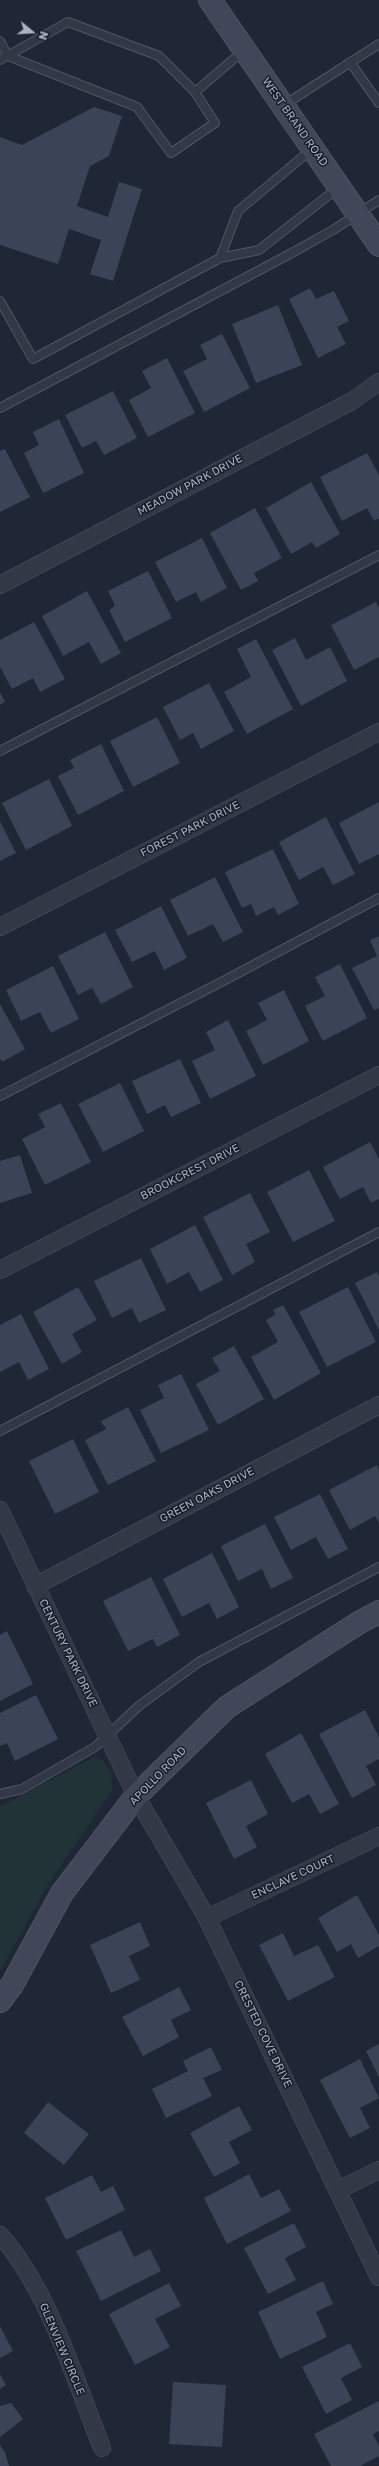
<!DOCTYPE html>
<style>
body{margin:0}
#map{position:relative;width:379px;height:2466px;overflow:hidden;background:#1f2635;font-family:"Golos Text",sans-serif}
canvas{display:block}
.north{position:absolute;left:12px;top:12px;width:40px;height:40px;-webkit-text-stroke:3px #181d2a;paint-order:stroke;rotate:108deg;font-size:11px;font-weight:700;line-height:16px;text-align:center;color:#acb2c3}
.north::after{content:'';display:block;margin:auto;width:14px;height:18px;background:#acb2c3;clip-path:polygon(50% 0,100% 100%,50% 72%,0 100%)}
</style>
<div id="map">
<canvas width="379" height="2466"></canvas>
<div class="north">N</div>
</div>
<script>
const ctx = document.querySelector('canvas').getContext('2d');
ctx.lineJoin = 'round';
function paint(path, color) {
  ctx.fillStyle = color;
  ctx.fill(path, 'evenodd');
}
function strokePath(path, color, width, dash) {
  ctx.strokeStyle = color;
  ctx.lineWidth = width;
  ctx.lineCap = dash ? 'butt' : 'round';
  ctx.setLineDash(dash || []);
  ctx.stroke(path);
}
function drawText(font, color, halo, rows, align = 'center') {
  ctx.font = font + ' "Golos Text",sans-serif';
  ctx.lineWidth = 3;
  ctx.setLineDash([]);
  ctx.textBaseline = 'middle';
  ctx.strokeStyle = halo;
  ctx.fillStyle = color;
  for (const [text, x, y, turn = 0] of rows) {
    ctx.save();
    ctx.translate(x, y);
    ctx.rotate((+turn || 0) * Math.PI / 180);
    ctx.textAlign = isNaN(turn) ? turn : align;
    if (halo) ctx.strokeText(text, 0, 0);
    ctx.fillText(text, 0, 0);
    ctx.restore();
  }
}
paint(new Path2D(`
 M94 1757 103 1760 111 1774 112 1790 49 1883 0 1971V1807Z`), '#223337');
paint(new Path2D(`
 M94 107 122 116 109 156 90 166 77 206 108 217 119 182 142 189 113 281 90 274 101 240 69 229 58 264 0 245V137L22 145Z
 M310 288 316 299 334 291 349 321 337 327 346 344 318 358 289 299Z
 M278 305 302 365 256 383 232 324Z
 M222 334 250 388 204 412 183 371 207 359 200 345Z
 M167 358 195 413 148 437 129 400 151 388 142 371Z
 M113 391 137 438 104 455 96 441 82 448 65 415Z
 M59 419 84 473 43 493 24 453 39 445 33 432Z
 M5 449 30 497 0 512V451Z
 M367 453 379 475V518L374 521 367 508 342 521 320 477Z
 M311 482 340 534 316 548 312 542 291 554 266 508Z
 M255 508 282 558 254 573 258 581 241 590 210 533Z
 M202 538 227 588 201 602 196 592 176 602 155 562Z
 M148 571 172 618 125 642 109 610 115 606 108 591Z
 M87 591 121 653 101 664 89 642 63 656 42 616Z
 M376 602 379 608V657L354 670 331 625Z
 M34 622 65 679 40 692 33 678 12 689 0 667V640Z
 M295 638 306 660 330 647 347 681 301 706 272 650Z
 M256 639 293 709 247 734 224 692 251 677 237 649Z
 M209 683 234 731 201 749 193 733 180 740 163 707Z
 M0 692 5 702 0 705Z
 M157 717 180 763 133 787 110 741Z
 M101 744 124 791 78 815 58 776 74 768 70 760Z
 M49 779 72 826 26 850 2 803Z
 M379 802V854L359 864 339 823Z
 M326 817 355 874 333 885 323 867 299 880 279 842Z
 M0 821 16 853 0 861Z
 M273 849 299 904 278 915 274 907 256 916 251 904 242 908 225 872Z
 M215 877 243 932 223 942 213 924 188 936 170 900Z
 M161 906 187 958 164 970 155 951 132 962 115 930Z
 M105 932 133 987 101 1004 92 988 78 995 58 956Z
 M379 936V1008L374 1010 352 968 377 956 370 940Z
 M340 964 367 1018 323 1041 305 1006 325 996 315 977Z
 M53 966 79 1019 51 1033 40 1012 21 1021 6 990Z
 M284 990 309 1041 263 1065 246 1031 267 1020 258 1003Z
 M0 1004 25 1049 2 1062 0 1059Z
 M228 1020 256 1076 210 1099 192 1061 215 1050 206 1032Z
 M180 1059 201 1103 171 1117 165 1105 147 1114 132 1081Z
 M120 1083 144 1131 103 1152 78 1104Z
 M61 1103 91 1162 45 1185 22 1139 45 1127 38 1114Z
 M370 1142 379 1159V1199L371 1203 363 1187 340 1199 323 1167Z
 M20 1155 32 1193 0 1203V1161Z
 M309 1170 335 1221 293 1242 267 1192Z
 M250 1193 270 1232 246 1244 255 1262 232 1275 203 1217Z
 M195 1225 223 1280 200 1292 189 1272 167 1284 150 1249Z
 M141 1258 166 1310 139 1323 132 1308 112 1318 94 1281Z
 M377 1272 379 1276V1330L355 1283Z
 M78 1287 97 1320 72 1334 82 1352 62 1364 33 1312Z
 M348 1287 376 1342 327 1367 299 1312Z
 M283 1305 321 1373 274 1400 251 1357 278 1342 266 1320 275 1315 273 1310Z
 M21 1314 49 1369 28 1380 19 1362 0 1372V1325Z
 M234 1346 264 1399 218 1425 196 1384 220 1371 212 1358Z
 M181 1374 209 1430 161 1453 140 1410 164 1398 158 1385Z
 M128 1407 156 1461 108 1485 85 1440 106 1429 101 1421Z
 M73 1439 99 1492 55 1514 29 1461Z
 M377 1465 379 1470V1523L375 1516 350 1530 329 1490Z
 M320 1494 348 1549 328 1559 316 1537 291 1550 274 1517Z
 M265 1524 293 1578 271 1589 262 1569 238 1581 221 1546Z
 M212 1553 239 1607 217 1619 209 1603 182 1617 163 1579Z
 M151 1577 180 1635 157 1647 153 1639 128 1651 103 1601Z
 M7 1631 33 1684 0 1701V1635Z
 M36 1695 58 1739 15 1761 7 1743 0 1746V1713Z
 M365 1710 379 1737V1759L366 1766 376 1785 352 1798 319 1734Z
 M301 1733 339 1804 320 1814 309 1794 292 1803 265 1754Z
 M251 1780 268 1814 246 1826 257 1847 234 1859 206 1803Z
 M357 1895 379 1935V1946L358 1958 351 1944 337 1952 318 1918Z
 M140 1922 150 1946 129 1956 140 1980 111 1993 90 1945Z
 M283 1933 294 1956 318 1945 335 1977 288 2001 259 1945Z
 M179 1987 191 2010 171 2020 179 2037 143 2056 122 2017Z
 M379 2044V2077L366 2051Z
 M211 2047 222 2070 203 2078 212 2096 166 2118 152 2089 188 2071 183 2061Z
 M360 2059 379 2098 360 2108 370 2128 350 2138 320 2080Z
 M48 2102 89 2134 64 2165 24 2133Z
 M239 2106 252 2130 229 2142 240 2163 214 2177 190 2133Z
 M249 2174 261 2198 279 2189 291 2211 227 2244 204 2198Z
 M92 2175 101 2192 113 2186 125 2210 66 2240 45 2198Z
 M294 2223 306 2247 285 2258 296 2280 268 2294 244 2248Z
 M121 2230 134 2257 150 2249 161 2271 101 2301 76 2251Z
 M323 2281 333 2304 316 2312 327 2337 280 2359 258 2312Z
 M169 2283 181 2306 155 2319 170 2347 135 2365 109 2314Z
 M0 2326 13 2351 0 2358Z
 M350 2343 362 2367 341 2378 352 2400 326 2414 302 2367Z
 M0 2374 6 2385 0 2389Z
 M173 2382 226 2385 222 2447 169 2444Z
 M379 2401V2431L373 2434 379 2446V2456L360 2466H331L314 2434Z
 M11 2403 23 2419 0 2437V2406Z
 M0 2445 5 2452 9 2466H0Z`), '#3b4356');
const lane = new Path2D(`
 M0 41 8 56 137 107 171 153 215 123 195 92
 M0 60 68 22 159 56 195 92 243 51
 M350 62 379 103
 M284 105 379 44
 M220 258 238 211 312 149
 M0 301 33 359 220 258 259 250 339 187
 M0 408 288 255 333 230 379 200
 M0 751 379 555
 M0 1096 229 978 379 898
 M0 1431 379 1232
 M0 1794 22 1789 95 1747 140 1705 199 1662 379 1567`);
const street = new Path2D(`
 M0 585 352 401 379 382
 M0 927 379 732
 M0 1270 379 1075
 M0 1510 136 1796 207 1918 379 2277
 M35 1586 379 1405
 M207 1918 379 1836
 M338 2190 379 2170
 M0 2235C49 2290 75 2380 102 2448`);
const secondary = new Path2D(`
 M210 0 379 245
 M0 2001 12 1985 62 1893 136 1796 227 1707 360 1622 379 1612`);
strokePath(lane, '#505564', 10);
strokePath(street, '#505564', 18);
strokePath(secondary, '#505564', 24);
strokePath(lane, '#333846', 8);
strokePath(street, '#333846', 17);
strokePath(secondary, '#414759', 22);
drawText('11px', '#acb2c3', '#181d2a', [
 ["WEST BRAND ROAD",295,122,55],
 ["MEADOW PARK DRIVE",190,485,-28],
 ["FOREST PARK DRIVE",190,829,-27],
 ["BROOKCREST DRIVE",190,1172,-27],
 ["GREEN OAKS DRIVE",207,1495,-28],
 ["CENTURY PARK DRIVE",68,1653,64],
 ["APOLLO ROAD",158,1776,-46],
 ["ENCLAVE COURT",293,1877,-25],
 ["CRESTED COVE DRIVE",263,2034,64],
 ["GLENVIEW CIRCLE",62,2349,67]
]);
</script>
